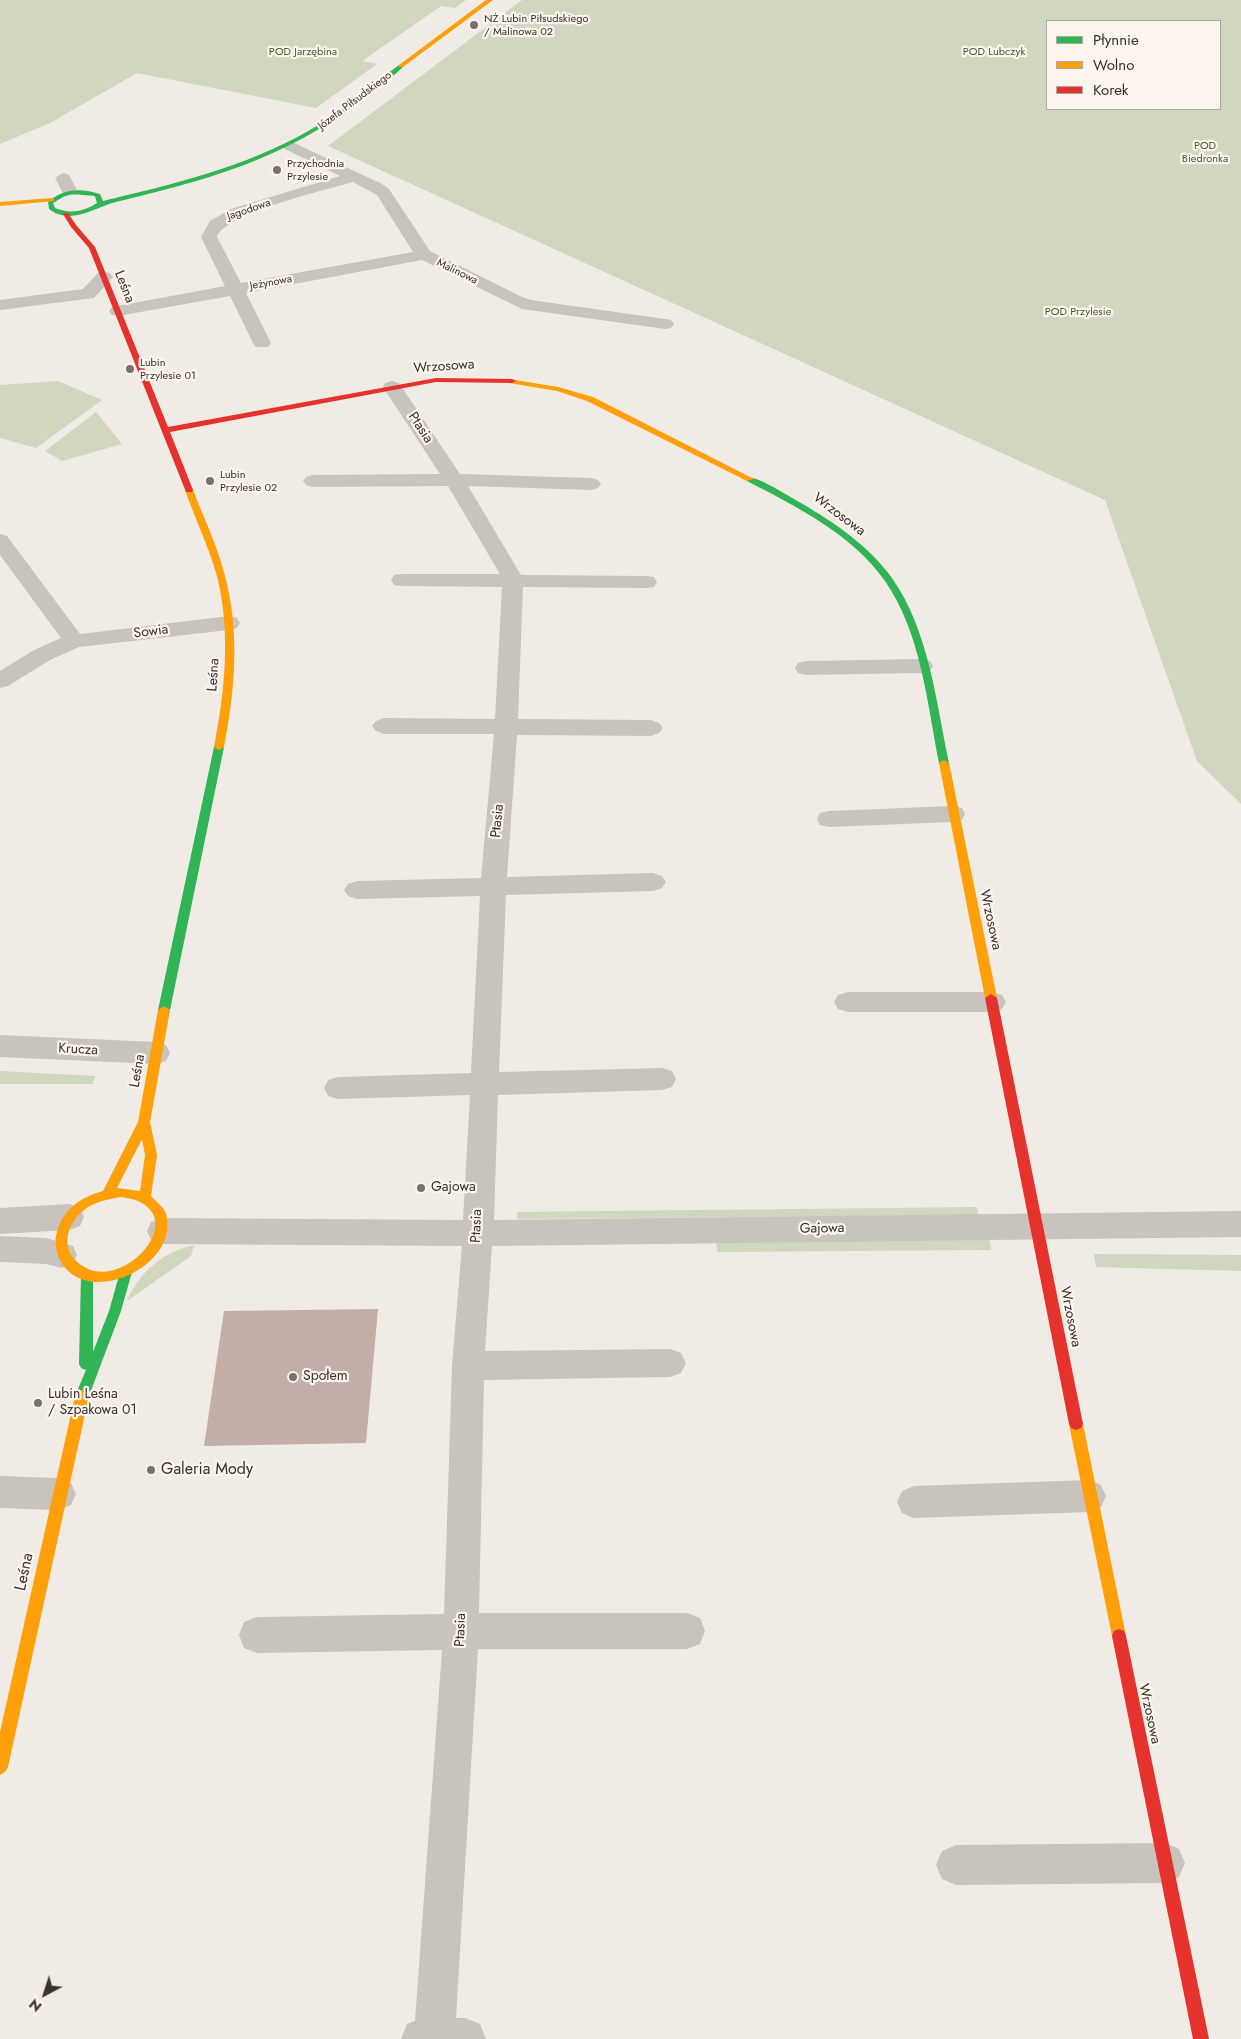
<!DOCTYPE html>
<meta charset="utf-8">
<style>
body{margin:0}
#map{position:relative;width:1241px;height:2039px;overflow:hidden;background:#f0ebe5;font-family:Jost,sans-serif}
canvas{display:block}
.legend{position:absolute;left:1046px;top:20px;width:175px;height:90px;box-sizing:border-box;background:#fbf5ee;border:1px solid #aea6a0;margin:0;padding:6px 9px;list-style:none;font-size:15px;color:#3b302b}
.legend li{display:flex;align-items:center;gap:10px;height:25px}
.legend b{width:25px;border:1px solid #aea6a0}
.north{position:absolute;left:20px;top:1969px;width:50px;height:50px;-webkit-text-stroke:4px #fbf5ee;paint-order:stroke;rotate:220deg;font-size:14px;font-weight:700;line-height:20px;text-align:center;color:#3b302b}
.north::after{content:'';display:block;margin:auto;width:18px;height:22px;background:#3b302b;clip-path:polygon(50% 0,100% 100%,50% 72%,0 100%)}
</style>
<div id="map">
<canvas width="1241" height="2039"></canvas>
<ul class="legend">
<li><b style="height:6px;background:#30b455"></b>Płynnie</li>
<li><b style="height:6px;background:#ff9f0a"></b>Wolno</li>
<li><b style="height:6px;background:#e5322d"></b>Korek</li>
</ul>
<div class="north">N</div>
</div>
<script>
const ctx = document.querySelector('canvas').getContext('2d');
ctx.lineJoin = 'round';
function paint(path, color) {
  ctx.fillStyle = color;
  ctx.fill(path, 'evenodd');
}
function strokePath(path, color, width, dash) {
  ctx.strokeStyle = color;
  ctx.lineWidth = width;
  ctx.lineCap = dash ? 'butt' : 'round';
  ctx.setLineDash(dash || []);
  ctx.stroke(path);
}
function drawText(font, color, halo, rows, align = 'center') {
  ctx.font = font + ' Jost,sans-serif';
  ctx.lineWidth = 4.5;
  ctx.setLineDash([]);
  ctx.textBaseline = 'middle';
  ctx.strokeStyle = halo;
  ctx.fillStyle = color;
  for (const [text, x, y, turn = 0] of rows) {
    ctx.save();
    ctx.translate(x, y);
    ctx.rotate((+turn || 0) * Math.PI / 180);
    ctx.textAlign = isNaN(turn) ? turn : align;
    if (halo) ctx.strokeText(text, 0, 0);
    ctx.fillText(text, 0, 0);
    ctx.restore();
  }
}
paint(new Path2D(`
 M0 0H466L455 8 441 6 362 61 377 64 316 108 137 73 50 123 0 144Z
 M522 0H1241V804L1197 761 1105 500 328 146ZM1047 21H1220V109H1047Z
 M58 381 102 400 36 448 0 438V385Z
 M96 412 122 444 62 461 45 451Z
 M0 1071 95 1076 93 1084H0Z
 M977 1207 978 1215 517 1219V1212Z
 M716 1239H989L991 1250 717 1252Z
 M194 1245 191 1256 127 1301C140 1271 163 1252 194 1245Z
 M1094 1254 1241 1255V1271L1096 1267Z`), '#d1d6bf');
paint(new Path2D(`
 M378 1309 366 1443 204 1446 224 1311Z`), '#c3afa7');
paint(new Path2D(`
 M290 141 382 184 389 189 430 251 520 296 531 300 665 319 671 320 674 324 671 328 665 329 522 309 422 260 246 293 271 343 268 347H256L253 343 230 296 118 316 112 315 109 311 112 307 225 286 201 237 210 221 231 209 340 176 285 149 282 146 285 143ZM353 182 377 195 413 252 241 283 217 237C225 213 326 190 353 182Z
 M63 173 69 175 78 192 76 195H64L55 178Z
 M104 272 110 273 113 277 94 298 0 310V300L83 289 98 273Z
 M392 381 399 383 460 474 591 478 598 480 601 484 598 488 591 490 468 486 521 575 646 576 654 577 657 582 654 587 646 588 523 587 518 719 651 720 659 723 663 728 659 733 651 736 517 735 507 877 653 873 662 876 666 882 662 888 653 891 506 895 499 1072 662 1068 672 1071 676 1079 672 1087 662 1090 498 1095 494 1220 1241 1211V1237L492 1246 485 1351 670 1349 681 1353 686 1363 681 1373 670 1377 484 1380 479 1613H687L700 1618 705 1631 700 1644 687 1649H478L456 2018H465L480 2024 486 2039H401L407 2024 415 2021 442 1650 257 1653 244 1648 239 1635 244 1622 257 1617 444 1614 452 1366 462 1246 162 1244 151 1240 147 1231 151 1222 162 1218 463 1220 470 1095 338 1099 328 1096 324 1088 328 1080 338 1077 471 1073 480 896 357 899 348 896 344 890 348 884 357 881 481 878 494 734H384L376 731 372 726 376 721 384 718 495 719 502 587 402 586 394 585 391 580 394 575 402 574H500L448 486 313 487 306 485 303 481 306 477 313 475 440 474 383 387 385 383Z
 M0 534 7 536 80 634 229 616 237 618 240 623 237 628 229 630 79 647 50 660 8 686 0 688V671L34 650 61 638 0 555Z
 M922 659 930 661 933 666 930 671 922 673 806 675 798 673 795 668 798 663 806 661Z
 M953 806 962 808 965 814 962 820 953 822 829 827 820 825 817 819 820 813 829 811Z
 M848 992H992L1002 995 1006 1002 1002 1009 992 1012H848L838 1009 834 1002 838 995Z
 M0 1035 156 1042 166 1045 170 1053 166 1061 156 1064 0 1057Z
 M69 1204 80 1208 84 1217 80 1226 69 1230 0 1234V1208Z
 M0 1236 46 1238 73 1246 77 1255 73 1264 62 1268 46 1264 0 1262Z
 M0 1476 59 1478 71 1483 76 1494 71 1505 59 1510 0 1508Z
 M1089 1480 1101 1485 1106 1496 1101 1507 1089 1512 914 1518 902 1513 897 1502 902 1491 914 1486Z
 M1165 1843 1179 1849 1185 1863 1179 1877 1165 1883 956 1885 942 1879 936 1865 942 1851 956 1845Z`), '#c9c3be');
paint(new Path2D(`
 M399 65 404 66C394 76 382 84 372 92 291 157 215 178 116 202 95 207 71 226 49 209L48 202C64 188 81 188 100 194L103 201C174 184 246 167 310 130 342 112 370 87 399 65ZM72 194 95 196 97 203C83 212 70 214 55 208L53 203 63 197Z
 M747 477C758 476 790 497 801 503 835 523 869 546 892 578 929 631 936 701 949 763L947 765 944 766 939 763C927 702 921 633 885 581 852 534 797 507 747 481Z
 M219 744 224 747 170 1010 164 1014 158 1010 214 747Z
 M126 1267 130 1268 132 1272 121 1311 89 1396 87 1400 82 1402 77 1400 75 1396 86 1370 81 1368 79 1364 81 1275 83 1271 87 1270 91 1271 93 1275V1352L109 1311 120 1272 122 1268Z`), '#30b455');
paint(new Path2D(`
 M486 0H493L403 67H399V65Z
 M52 198 54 199V201L0 206V202Z
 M509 379 558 387 593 397 754 479 747 481 587 401 557 391 509 383Z
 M186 488H192L193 490C204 519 218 547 225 576 240 633 235 690 224 747L219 750 214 747C225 690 231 633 217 576 209 547 195 519 185 490Z
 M944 760 949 763 997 998 991 1002 985 998 939 763Z
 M164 1006 170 1010 150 1122 157 1155 151 1196C156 1202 164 1207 166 1214 181 1267 83 1311 59 1258 56 1249 54 1241 57 1232 63 1209 81 1197 103 1191L138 1122 158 1010ZM142 1139 145 1155 140 1191 117 1188ZM121 1197C127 1198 134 1199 140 1202 184 1224 124 1288 86 1268 58 1253 64 1223 88 1207 98 1201 110 1199 121 1197Z
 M82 1390 87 1392 89 1396 8 1767 5 1772 0 1775V1732L75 1396 77 1392Z
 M1076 1418 1081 1420 1083 1424 1126 1636 1124 1641 1119 1643 1114 1641 1112 1636 1069 1424 1071 1420Z`), '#ff9f0a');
paint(new Path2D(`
 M64 213H68L76 225 95 247 168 427 436 378 512 379 516 381 512 383 436 382 170 432 193 490 192 492H186L89 248 71 227 63 214Z
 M991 994 997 998 1083 1424 1081 1428 1076 1430 1071 1428 1069 1424 985 998Z
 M1119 1629 1124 1631 1126 1636 1209 2039H1193L1112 1636 1114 1631Z`), '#e5322d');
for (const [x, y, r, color] of [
 [474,25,5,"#7a716c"],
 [277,170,5,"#7a716c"],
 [130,369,5,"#7a716c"],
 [210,481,5,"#7a716c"],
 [421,1188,5,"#7a716c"],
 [293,1377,5,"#7a716c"],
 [38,1403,5,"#7a716c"],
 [151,1470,5,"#7a716c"]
]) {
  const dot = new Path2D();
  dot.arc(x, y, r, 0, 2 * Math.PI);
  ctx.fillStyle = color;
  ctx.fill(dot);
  strokePath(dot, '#fbf5ee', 2);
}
drawText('11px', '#3b302b', '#fbf5ee', [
 ["NŻ Lubin Piłsudskiego",484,19],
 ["/ Malinowa 02",484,32],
 ["Przychodnia",287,164],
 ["Przylesie",287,177],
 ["Lubin",140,363],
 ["Przylesie 01",140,376],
 ["Lubin",220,475],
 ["Przylesie 02",220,488]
], 'left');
drawText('11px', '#4a5a2e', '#fbf5ee', [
 ["POD Jarzębina",303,52],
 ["POD Lubczyk",994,52],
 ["POD",1205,146],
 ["Biedronka",1205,159],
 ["POD Przylesie",1078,312]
]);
drawText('11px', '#3b302b', '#fbf5ee', [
 ["Józefa Piłsudskiego",355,101,-37],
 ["Jagodowa",249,210,-19],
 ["Malinowa",457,272,26],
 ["Jeżynowa",271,283,-10]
]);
drawText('14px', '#3b302b', '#fbf5ee', [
 ["Leśna",124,287,68],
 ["Wrzosowa",444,367,-4],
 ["Ptasia",420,428,57],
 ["Wrzosowa",839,515,37],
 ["Sowia",151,632,-7],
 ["Leśna",214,675,-86],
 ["Ptasia",498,821,-85],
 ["Wrzosowa",990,920,78],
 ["Krucza",78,1050,3],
 ["Leśna",138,1071,-80],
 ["Ptasia",477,1226,-88],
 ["Gajowa",822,1229,-1],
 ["Wrzosowa",1070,1317,79],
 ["Ptasia",461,1630,-88],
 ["Wrzosowa",1149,1714,78]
]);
drawText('14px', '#3b302b', '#fbf5ee', [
 ["Gajowa",431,1188],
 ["Społem",303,1377],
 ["Lubin Leśna",48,1395],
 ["/ Szpakowa 01",48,1411]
], 'left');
drawText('16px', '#3b302b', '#fbf5ee', [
 ["Galeria Mody",161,1470]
], 'left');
drawText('16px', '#3b302b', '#fbf5ee', [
 ["Leśna",25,1572,-78]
]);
</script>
